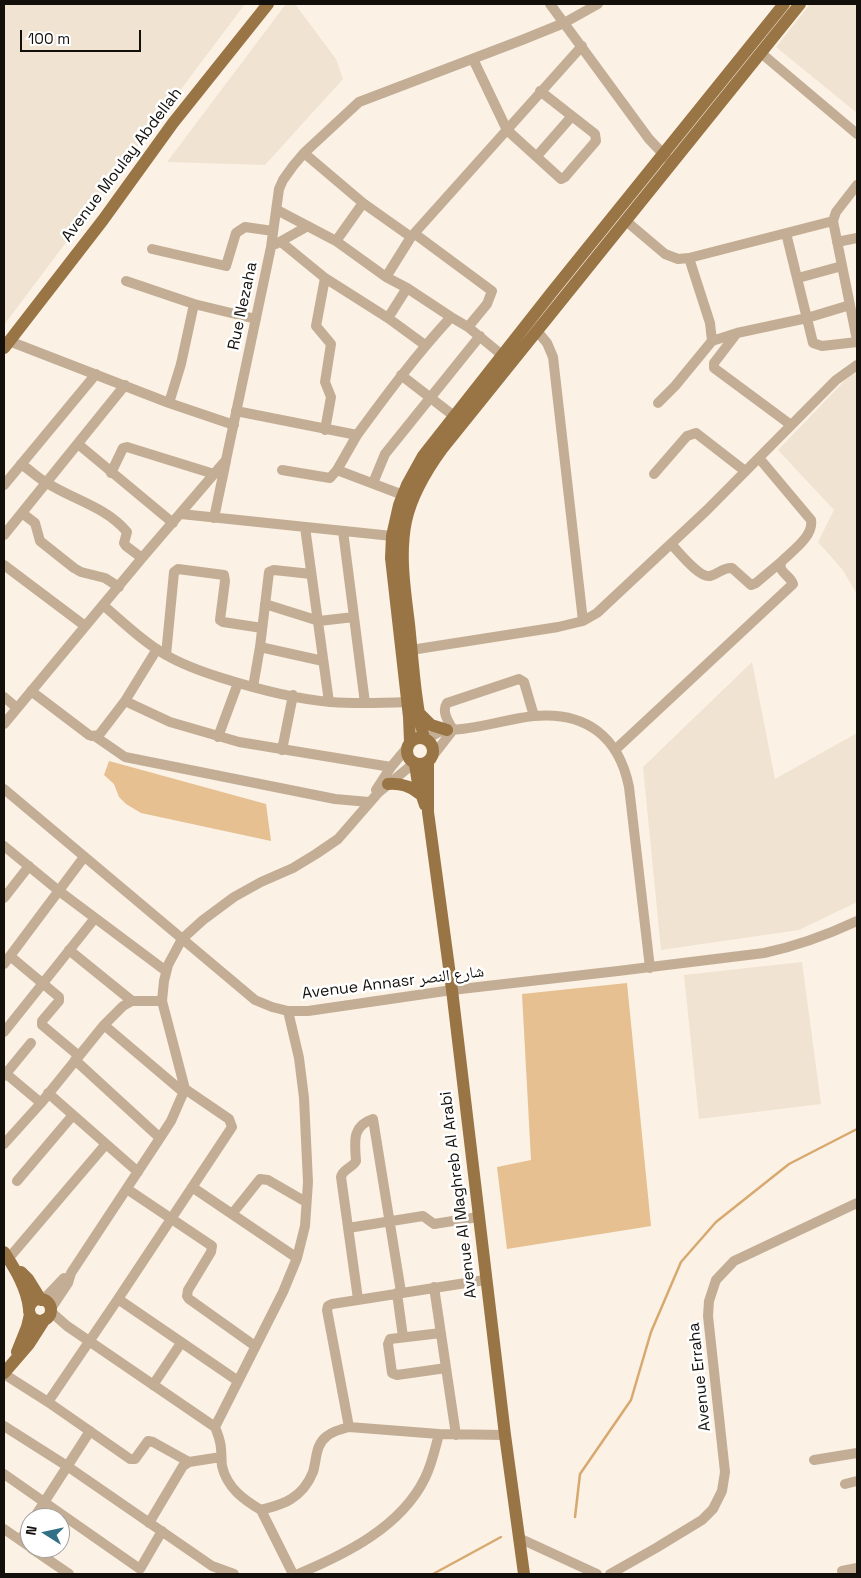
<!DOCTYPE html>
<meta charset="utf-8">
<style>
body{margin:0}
#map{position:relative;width:861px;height:1578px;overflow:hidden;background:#fbf1e5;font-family:"Space Grotesk",sans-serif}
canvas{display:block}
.frame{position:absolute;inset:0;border:5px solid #13100c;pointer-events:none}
.north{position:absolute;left:20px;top:1508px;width:50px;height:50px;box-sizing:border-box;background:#fff;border:1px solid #a19f9e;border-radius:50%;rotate:280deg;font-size:14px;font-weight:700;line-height:20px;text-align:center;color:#13100c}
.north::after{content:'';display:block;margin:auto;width:18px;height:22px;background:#317085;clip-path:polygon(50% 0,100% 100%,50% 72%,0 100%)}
.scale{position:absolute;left:20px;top:30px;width:121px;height:22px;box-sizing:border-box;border:2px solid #13100c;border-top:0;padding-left:6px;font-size:15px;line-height:18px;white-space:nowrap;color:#13100c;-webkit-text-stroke:4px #fff;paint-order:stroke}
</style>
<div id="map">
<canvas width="861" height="1578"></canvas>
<div class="frame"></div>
<div class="north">N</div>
<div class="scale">100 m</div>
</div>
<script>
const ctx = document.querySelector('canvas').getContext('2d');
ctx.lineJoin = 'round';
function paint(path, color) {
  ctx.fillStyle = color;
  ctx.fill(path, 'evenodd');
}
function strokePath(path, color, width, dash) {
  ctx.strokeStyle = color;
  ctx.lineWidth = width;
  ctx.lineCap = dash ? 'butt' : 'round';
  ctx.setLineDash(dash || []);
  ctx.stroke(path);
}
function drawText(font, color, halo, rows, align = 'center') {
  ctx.font = font + ' "Space Grotesk","Noto Naskh Arabic",sans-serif';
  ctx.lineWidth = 5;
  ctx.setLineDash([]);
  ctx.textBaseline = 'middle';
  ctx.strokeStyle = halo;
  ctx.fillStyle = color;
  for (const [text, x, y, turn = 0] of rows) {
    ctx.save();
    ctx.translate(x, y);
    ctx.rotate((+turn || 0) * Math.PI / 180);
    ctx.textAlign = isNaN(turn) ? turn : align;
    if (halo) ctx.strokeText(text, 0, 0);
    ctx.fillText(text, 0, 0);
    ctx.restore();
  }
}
paint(new Path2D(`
 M4 4H245L4 325Z
 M286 4H295L336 59 343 79 265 165 167 162Z
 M810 4H857V113L776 47Z
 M857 371V594L842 569 818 542 834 510 778 450 853 372Z
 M752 662 775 779 857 733V902L799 930 661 950 643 767Z
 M802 962 821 1104 699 1119 684 975Z`), '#f1e3d1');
paint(new Path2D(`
 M109 761 266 804 271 841 141 813 126 804 119 797 114 784 104 775Z
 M627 983 651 1226 507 1249 497 1167 531 1160 522 994Z`), '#e6c091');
strokePath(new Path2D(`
 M575 1517 580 1474 631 1400 651 1332 681 1262 716 1222 789 1164 857 1129
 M433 1574 501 1537`), '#d8a96f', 2.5);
strokePath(new Path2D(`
 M550 4 649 139 667 158
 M761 53 857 134
 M473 59 507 130 561 179 565 177 596 141 595 134 540 91
 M304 153 363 203 411 237
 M537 156 572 116
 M857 185 836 212 833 221 857 340
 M277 210 336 241 386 277 407 288 451 317 468 327 502 355
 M626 221 665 254 678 259 689 258 833 221
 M786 233 813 343 822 346 857 342
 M415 234 492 291 487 304 468 327
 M336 241 363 203
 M281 242 325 278 388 318 407 288
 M837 242 857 238
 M276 244 308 226
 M152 249 226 266 236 233 245 227 273 231
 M386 277 411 237 582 46
 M798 278 842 266
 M126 281 194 304 256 319
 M388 318 425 345
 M537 331 547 343 553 357 583 621
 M737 333 714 363V368L791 425
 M9 341 169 403 234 425
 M712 341 737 333 807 318 850 305
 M401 375 454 416
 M169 403 181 364 194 304
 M658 403 675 386 712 341 710 323 689 258
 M236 411 357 435 337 470 403 495
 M325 430 331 397 325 382 331 344 316 326 325 278
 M357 435C387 394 416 355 451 317
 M78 444 173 523
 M21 464C30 470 38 478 47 483 74 500 106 507 127 532L124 543 126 546 142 558
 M282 470 330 478 337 470
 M111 473 123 448 127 447 214 474
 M654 474 687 436 696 433 745 471
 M373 483 385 454 480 336
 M4 485 96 374
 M22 513 35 523 40 541 74 568 81 572 105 578 119 587
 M181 514 392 536
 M214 518 226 461
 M305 527 329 702
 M343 531 365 703
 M4 535 125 385
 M671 544C679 552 699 578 710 576 719 574 723 567 732 568L751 585 756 583 781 562
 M4 565 85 626
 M265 604 319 621 354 617
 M103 605C123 622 143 642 166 655 183 665 203 672 222 678 257 689 294 699 331 702 356 704 382 703 408 702
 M260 647 323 661
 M411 650 558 627 583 621 597 613 707 510 836 380 857 365
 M166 655 174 572 178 569 224 575 225 581 220 620 223 622 262 628
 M253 687 260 647 269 572 274 570 311 574
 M31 691 89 735 92 736 99 735 125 701 157 649
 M4 697 17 708
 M125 701 170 722 239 742 391 767
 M4 724 142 558 226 460 271 247 279 189 283 180 293 166 304 153 359 102 522 40 564 23 598 4
 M453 730C449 722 441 712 447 703L519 679 524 682 534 716
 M96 737 125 757 335 799 369 802
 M218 737 238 683
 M426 739 439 732 447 730C476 730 505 719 534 716 586 711 619 737 629 787L650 968
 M616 749 793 584C790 575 778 573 781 562 792 551 814 536 811 520L759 458
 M282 750 293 695
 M432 757 453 730
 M4 789 255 1000 272 1007 288 1011H308L452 990 618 971 764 953C797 946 827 935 857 921
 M376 790 391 767 406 749
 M4 846 59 891 166 971
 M4 898 29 866
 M69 950 132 1001
 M10 956 59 997V1001L42 1021V1025L79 1056
 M4 964 84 857
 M104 1025 183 1092
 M4 1032 95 918
 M75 1060 160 1138
 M4 1072 41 1103
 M4 1076 31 1043
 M185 1089 229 1119 232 1127 118 1299 238 1381
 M48 1093 138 1172
 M4 1144 41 1103 104 1025 123 1006 132 1001H162
 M17 1181 73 1115
 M192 1187 297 1258
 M127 1189 212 1246 211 1252 188 1290 187 1296 189 1299 255 1346
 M232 1214 260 1179 268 1180 306 1202
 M348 1228 423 1216 434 1224 478 1217
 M8 1259 106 1144
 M434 1287 456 1435
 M397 1293 403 1337
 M358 1299 341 1177C343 1169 352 1168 356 1161 355 1143 351 1126 373 1119L401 1292
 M43 1300 64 1278
 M50 1310 68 1283 71 1273 160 1138 171 1121 185 1089 162 1001 164 981 168 965 182 939 203 920 234 897 261 882 293 868 316 854 338 839 378 793 414 763
 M50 1311 67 1326 215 1427C217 1432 219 1437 220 1442 222 1450 221 1458 222 1466 227 1488 244 1500 261 1510 271 1507 282 1505 291 1499 301 1493 309 1482 313 1472 317 1459 315 1445 327 1436 333 1431 341 1429 349 1427L439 1434 505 1435
 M441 1333 390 1339 388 1344 392 1373 397 1375 446 1368
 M4 1374 48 1402 130 1459H135L148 1441 153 1442 189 1462
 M153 1385 181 1343
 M48 1402 118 1299
 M4 1426 67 1466 212 1566 234 1574
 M215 1427 283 1292 297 1258 305 1226 308 1182 304 1098 299 1058 288 1011
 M349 1427 327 1310 328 1306 332 1304 485 1280
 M814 1460 857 1453
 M4 1474 140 1569 162 1531
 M845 1484 857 1481
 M261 1510 293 1574
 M34 1518 90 1431
 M149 1523 183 1466 189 1462 221 1457
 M4 1529 30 1547
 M521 1539 597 1574
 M20 1540 30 1525
 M31 1548 69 1574
 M842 1571 857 1568
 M298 1574C346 1554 401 1527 425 1478 432 1464 435 1449 439 1434
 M610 1574 656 1548 702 1520 713 1509 722 1491 725 1472 708 1316 709 1301 716 1280 734 1261 857 1203`), '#c3ae95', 10);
strokePath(new Path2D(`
 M4 348 103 220 173 123 268 4
 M419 713 431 725 447 730
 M407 751a13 13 0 1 1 26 0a13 13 0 1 1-26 0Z
 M424 738C415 701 413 662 409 624 405 590 399 555 406 521 412 494 426 471 442 449L800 4
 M410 742 409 717 391 558 392 536 399 505 407 485 423 456 552 292 784 4
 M428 762V812L452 990 505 1435 524 1574
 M415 764 418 784 425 805
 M388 784C401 783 410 786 420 794
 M4 1252C15 1269 27 1288 29 1309
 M21 1272 28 1279 41 1300
 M29 1310a11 11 0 1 1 22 0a11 11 0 1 1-22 0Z
 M17 1352 27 1327 30 1314
 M4 1373 29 1344 45 1319`), '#997445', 12);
drawText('16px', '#13100c', '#fff', [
 ["Avenue Moulay Abdellah",122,165,-53],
 ["Rue Nezaha",243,306,-78],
 ["Avenue Annasr شارع النصر",393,983,-7],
 ["Avenue Al Maghreb Al Arabi",459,1195,-97],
 ["Avenue Erraha",700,1377,-96]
]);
</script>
